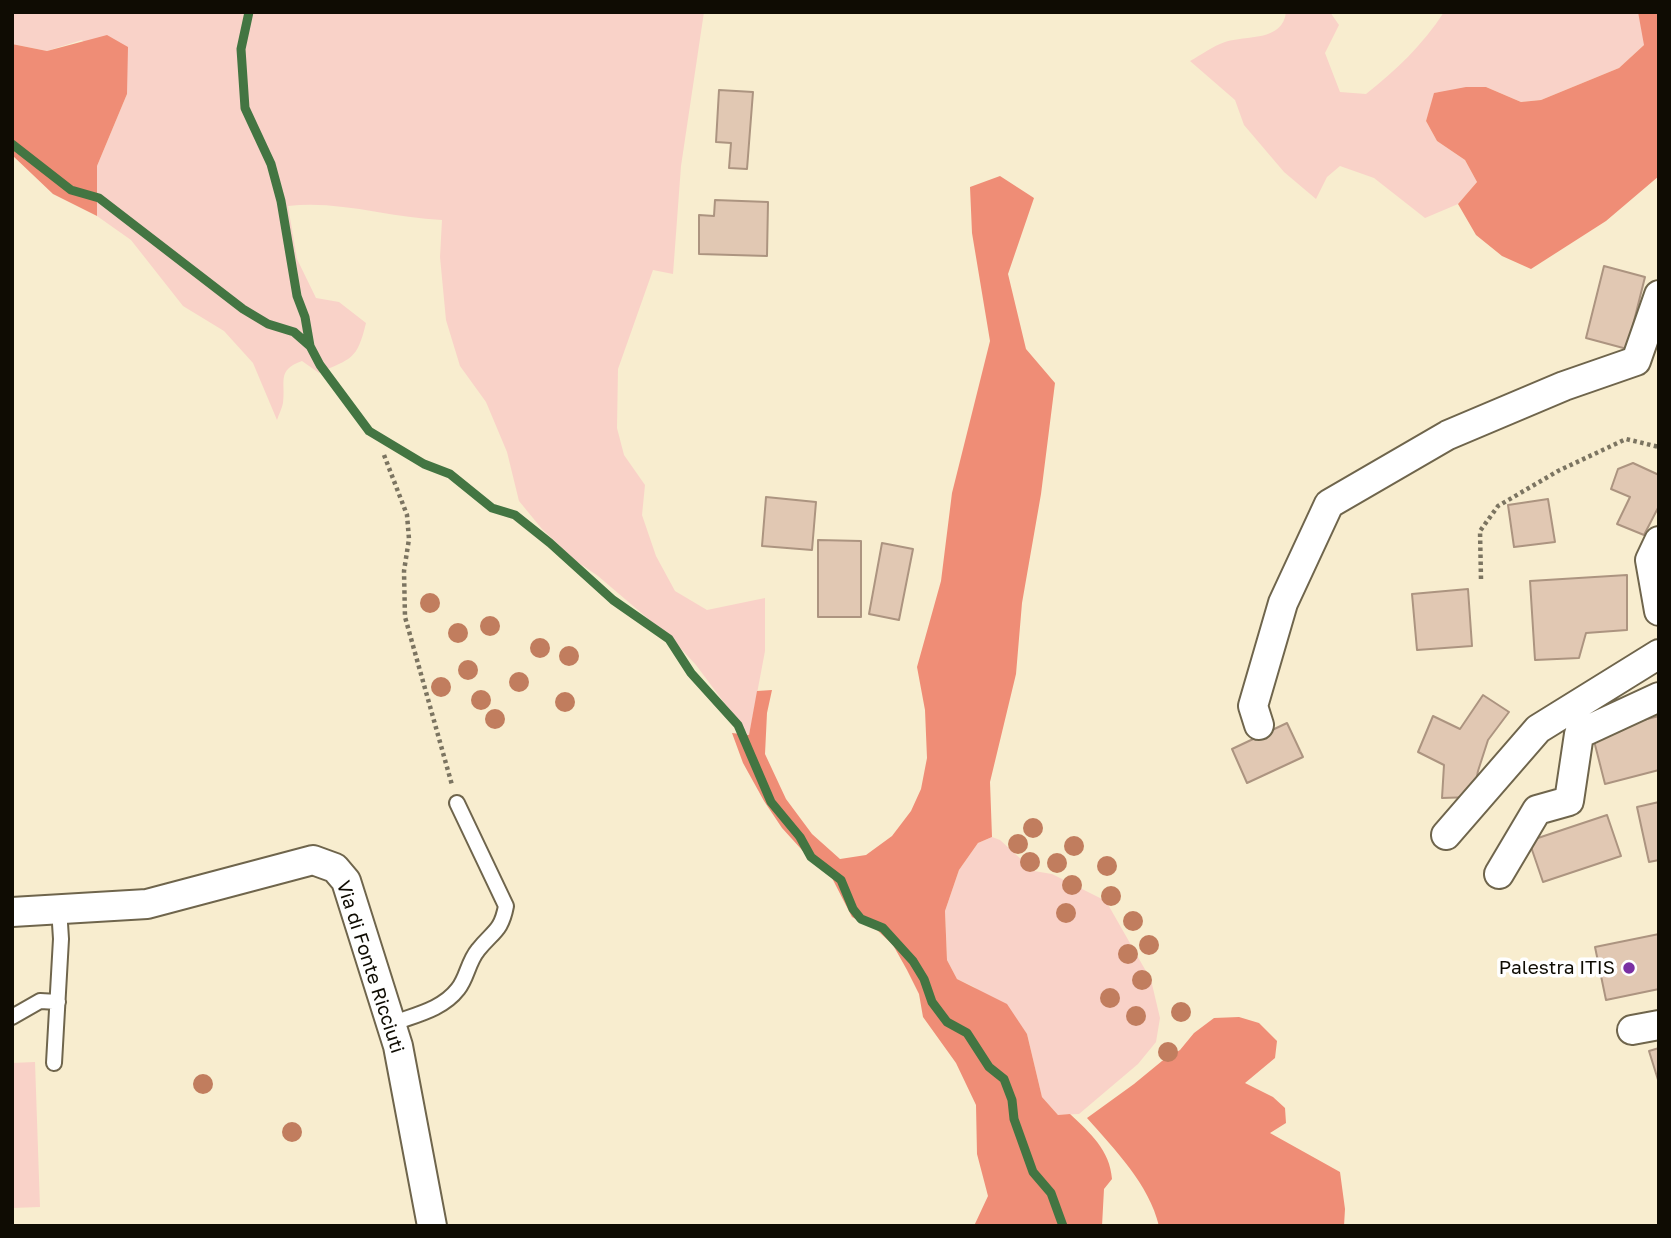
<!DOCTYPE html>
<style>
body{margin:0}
#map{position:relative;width:1671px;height:1238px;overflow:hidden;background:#f8edcf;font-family:"Golos Text",sans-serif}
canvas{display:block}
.frame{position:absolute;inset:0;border:14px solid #0f0c03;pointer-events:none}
</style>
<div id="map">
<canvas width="1671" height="1238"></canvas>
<div class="frame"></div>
</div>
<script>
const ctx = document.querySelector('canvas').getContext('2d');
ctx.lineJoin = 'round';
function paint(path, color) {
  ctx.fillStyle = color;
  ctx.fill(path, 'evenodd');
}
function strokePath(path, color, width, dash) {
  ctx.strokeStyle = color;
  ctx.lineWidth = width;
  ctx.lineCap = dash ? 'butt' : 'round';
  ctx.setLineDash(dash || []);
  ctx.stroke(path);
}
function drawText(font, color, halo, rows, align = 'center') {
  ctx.font = font + ' "Golos Text",sans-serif';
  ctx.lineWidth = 7;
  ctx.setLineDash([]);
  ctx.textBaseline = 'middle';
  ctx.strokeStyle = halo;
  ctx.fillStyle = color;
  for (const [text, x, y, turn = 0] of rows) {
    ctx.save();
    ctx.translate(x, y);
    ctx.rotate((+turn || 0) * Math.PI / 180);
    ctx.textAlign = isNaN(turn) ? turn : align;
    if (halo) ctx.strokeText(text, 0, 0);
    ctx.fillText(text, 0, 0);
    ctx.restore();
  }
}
paint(new Path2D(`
 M12 12H704L681 166 673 274 653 270 618 369 617 428 624 455 645 485 642 515 656 556 675 591 707 610 765 598V651L749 736 696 665 673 640 598 576 576 561 542 529 519 501 507 452 486 402 460 366 446 320 440 257 442 220C390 218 340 200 288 206L297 259 316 298 339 302 366 323C357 360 352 358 319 373L302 361C276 370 286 382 283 403 282 408 279 414 277 420L253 363 224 331 183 306 131 240 97 216V166L127 94 82 40 47 51 12 44Z
 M1286 12H1330L1339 25 1325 53 1340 92 1366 94C1396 70 1423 45 1444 12H1638L1645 44 1619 68 1541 100 1521 102 1486 87 1435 93 1426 121 1437 141 1465 160 1477 182 1458 204 1425 218 1374 178 1340 166 1327 177 1316 199 1284 172 1244 125 1235 100 1190 61C1201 55 1213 46 1225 42 1246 35 1283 42 1286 12Z
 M992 837 1000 840 1034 871 1052 874 1106 901 1151 980 1160 1018 1156 1042 1138 1064 1079 1114 1058 1115 1042 1097 1027 1034 974 987 957 979 947 960 945 911 959 870 978 843Z
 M35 1062 40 1207 12 1208V1063Z`), '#f9d2c8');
paint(new Path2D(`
 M1638 12H1659V176L1606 221 1531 269 1502 256 1476 235 1458 204 1477 182 1465 160 1437 141 1426 121 1434 93 1466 87H1486L1521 102 1541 100 1619 68 1644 45Z
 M107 35 128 47 127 94 97 166V216L53 194 12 155V44L47 51Z
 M1000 176 1034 198 1008 274 1026 349 1055 383 1041 494 1022 603 1016 674 990 782 992 837 978 843 959 870 945 911 947 960 957 979 1007 1004 1027 1034 1042 1097 1058 1115 1070 1114C1090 1133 1110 1150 1112 1179L1104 1189 1102 1226H974L988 1196 977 1154 976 1105 956 1063 923 1017 919 994 907 970 893 945 876 929 852 917 832 878 812 861 782 828 764 801 743 763 732 733 749 735 757 691 772 690 767 713 765 754 786 799 812 834 840 859 866 855 892 836 911 811 921 789 927 758 925 710 917 667 941 581 952 493 990 341 972 233 970 187Z
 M1239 1017 1259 1023 1277 1041 1275 1058 1245 1083 1273 1097 1285 1108 1286 1123 1270 1133 1340 1172 1345 1209 1344 1226H1159C1149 1184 1115 1150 1087 1118L1134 1084 1162 1061 1180 1050 1194 1033 1214 1018Z`), '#ef8d76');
strokePath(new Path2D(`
 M249 12 241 49 245 108 271 164 281 201 297 296 305 317 310 346
 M12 144 71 190 99 198 243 309 268 324 294 332 310 346 320 365 369 431 424 464 450 474 492 508 515 515 550 543 613 600 669 639 691 673 738 725 771 802 800 837 811 857 841 880 853 909 861 919 883 928 913 961 924 979 932 1002 947 1022 967 1033 989 1067 1004 1079 1012 1100 1014 1119 1033 1172 1051 1193 1063 1226`), '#437542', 9);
const building = new Path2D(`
 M719 90 753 92 747 169 729 168 731 143 716 142Z
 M715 200 768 202 767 256 699 254V215L714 216Z
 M1604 266 1645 277 1627 349 1586 338Z
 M1633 463 1659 475V506L1644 535 1617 524 1630 497 1611 489 1618 469Z
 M766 497 816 502 812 550 762 546Z
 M1548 499 1555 542 1514 547 1508 505Z
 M818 540 861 541V617H818Z
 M882 543 913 549 899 620 869 614Z
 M1627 575V630L1586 633 1579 658 1535 660 1530 581Z
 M1468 589 1472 646 1417 650 1412 594Z
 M1483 695 1509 712 1488 740 1478 771 1473 797 1442 798 1444 765 1418 752 1433 716 1460 729Z
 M1659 716V770L1605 784 1592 733Z
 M1287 723 1303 757 1247 783 1232 749Z
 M1659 802V860L1649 862 1637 807Z
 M1607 815 1621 856 1543 882 1529 841Z
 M1659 934V989L1606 1000 1595 947Z
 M1659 1048V1083L1649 1051Z`);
paint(building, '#e1c8b3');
strokePath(building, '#ac9480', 2);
const service = new Path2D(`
 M12 1017 40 1001 58 1002
 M391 1024C414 1015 442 1010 458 989 467 978 468 962 478 950 493 931 501 932 506 906L457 803
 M54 1063 61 939 59 908`);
const minor = new Path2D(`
 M1659 541 1650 560 1659 611
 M1259 725 1253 706 1283 603 1329 504 1448 435 1564 386 1636 361 1659 295
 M1446 835 1538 729 1659 654
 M1499 874 1537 810 1569 801 1579 734 1659 697
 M12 912 147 904 313 860 335 868 346 881 398 1046 432 1226
 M1632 1030 1659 1025`);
strokePath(service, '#6f654c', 18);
strokePath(minor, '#6f654c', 32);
strokePath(new Path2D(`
 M384 455 407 515 409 539 404 571 405 617 452 785
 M1481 579 1480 531 1498 506 1558 471 1626 439 1659 447`), '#7b7461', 4.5, [3.5, 3.5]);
strokePath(service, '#fff', 14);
strokePath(minor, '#fff', 28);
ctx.fillStyle = '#c17d5e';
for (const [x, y] of [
 [430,603],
 [490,626],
 [458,633],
 [540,648],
 [569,656],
 [468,670],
 [519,682],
 [441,687],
 [481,700],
 [565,702],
 [495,719],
 [1033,828],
 [1018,844],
 [1074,846],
 [1030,862],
 [1057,863],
 [1107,866],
 [1072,885],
 [1111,896],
 [1066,913],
 [1133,921],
 [1149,945],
 [1128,954],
 [1142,980],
 [1110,998],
 [1181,1012],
 [1136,1016],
 [1168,1052],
 [203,1084],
 [292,1132]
]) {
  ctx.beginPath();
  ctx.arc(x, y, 10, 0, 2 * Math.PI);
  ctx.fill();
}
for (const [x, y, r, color] of [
 [1629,968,7,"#7a30a3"]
]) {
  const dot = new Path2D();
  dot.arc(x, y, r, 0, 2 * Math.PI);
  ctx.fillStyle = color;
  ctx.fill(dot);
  strokePath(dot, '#fff', 2.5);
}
drawText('19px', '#0f0c03', '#fff', [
 ["Via di Fonte Ricciuti",370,967,72]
]);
drawText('19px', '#0f0c03', '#fff', [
 ["Palestra ITIS",1615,968]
], 'right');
</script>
